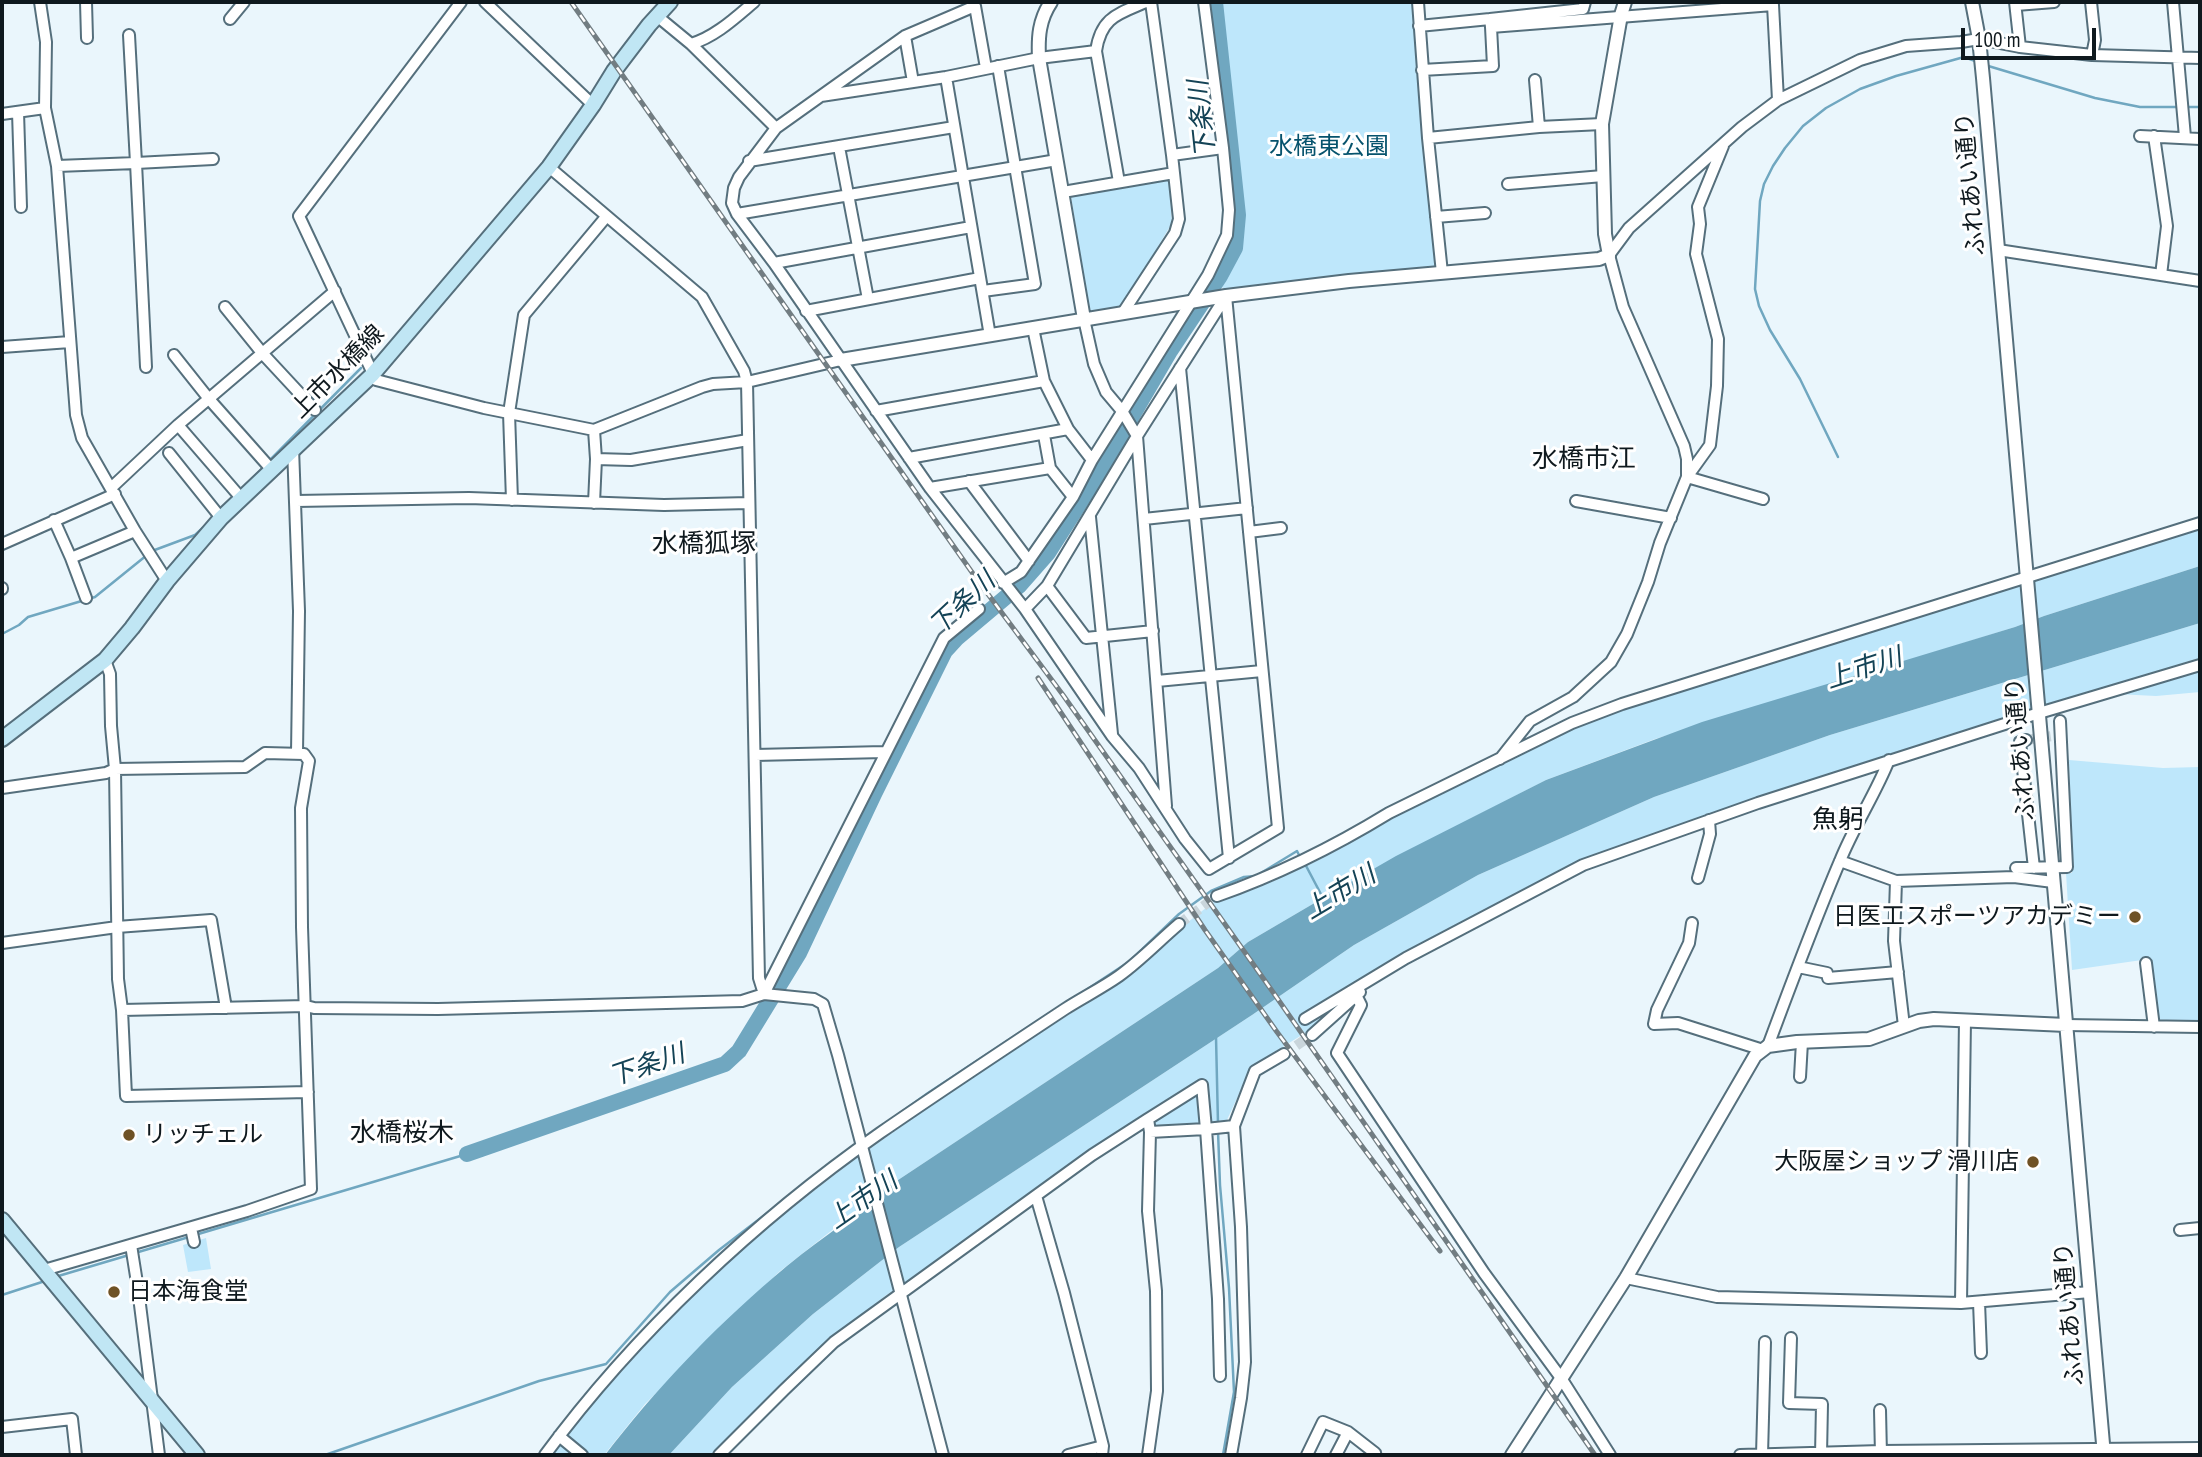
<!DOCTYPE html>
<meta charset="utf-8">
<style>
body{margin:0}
#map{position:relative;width:2202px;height:1457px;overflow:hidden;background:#eaf6fc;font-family:"PT Sans Narrow",sans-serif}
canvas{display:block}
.frame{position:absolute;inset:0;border:4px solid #0f191e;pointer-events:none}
.scale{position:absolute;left:1961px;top:28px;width:135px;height:32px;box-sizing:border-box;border:4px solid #0f191e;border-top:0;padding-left:9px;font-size:21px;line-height:24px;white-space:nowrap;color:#0f191e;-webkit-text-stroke:5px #fff;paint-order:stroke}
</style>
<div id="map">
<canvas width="2202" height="1457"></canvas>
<div class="frame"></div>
<div class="scale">100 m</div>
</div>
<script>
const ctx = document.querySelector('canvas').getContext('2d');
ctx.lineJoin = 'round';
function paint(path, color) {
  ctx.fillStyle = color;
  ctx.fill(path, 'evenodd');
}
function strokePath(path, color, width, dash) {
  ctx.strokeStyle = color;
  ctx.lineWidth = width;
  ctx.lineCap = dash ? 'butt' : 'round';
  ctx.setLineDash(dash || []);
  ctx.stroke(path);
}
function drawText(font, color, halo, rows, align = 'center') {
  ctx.font = font + ' "PT Sans Narrow","Noto Sans JP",sans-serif';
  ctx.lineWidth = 6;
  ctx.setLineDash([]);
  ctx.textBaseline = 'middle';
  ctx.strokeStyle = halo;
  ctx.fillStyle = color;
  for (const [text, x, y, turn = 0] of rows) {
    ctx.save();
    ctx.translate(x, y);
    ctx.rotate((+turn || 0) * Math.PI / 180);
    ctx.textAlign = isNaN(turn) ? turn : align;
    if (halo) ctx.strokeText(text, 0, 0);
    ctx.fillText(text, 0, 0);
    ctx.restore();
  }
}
paint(new Path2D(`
 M1214 2H1413L1442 273 1223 290 1220 276 1235 248 1238 215Z
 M1169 179 1172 223 1122 307 1089 312 1071 196Z
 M2200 529V566L2044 616 2015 627 1655 739 1546 780 1453 828 1323 898 1248 942 1218 968 883 1190 779 1272 645 1404 604 1455H551L571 1428 677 1309 734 1253 851 1162 978 1072 1119 983 1183 926 1216 900 1276 880 1408 807 1562 733 1605 716Z
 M2200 623V658L2019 714 1720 810 1565 870 1451 927 1370 975 1318 1025 1252 1066 1226 1122 1141 1129 885 1296 850 1325 715 1455H669L732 1387 813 1314 899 1247 1252 1015 1354 945 1478 875 1654 797 1830 735Z
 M2200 670V692L2156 696 2116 694Z
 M2069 760 2163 768 2200 767V1021L2158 1020 2149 959 2072 970 2066 873H2072Z
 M206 1238 211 1269 188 1272 183 1245Z`), '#bee7fb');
paint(new Path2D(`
 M2200 566V623L1830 735 1654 797 1478 875 1354 945 1252 1015 899 1247 813 1314 732 1387 669 1455H605C656 1389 710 1332 774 1277 809 1246 849 1222 883 1190L1218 968 1248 942 1323 898 1396 856 1546 780 1702 722 2015 627 2044 616Z`), '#70a7c0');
strokePath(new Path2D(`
 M1605 13 1619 12
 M1620 54 1627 19
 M1985 65 2095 98 2140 107H2179
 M2185 107H2200
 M1838 457 1800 379 1770 330 1759 306 1755 289 1760 201 1764 184 1773 166 1785 148 1803 126 1826 108 1860 89 1896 76 1964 57 1978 62
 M269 461 361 368
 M240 491 265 466
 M152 551 195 535 208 523
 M2 634 19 625 28 617 95 597 147 555
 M1304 862 1323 898
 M1132 959 1179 914 1211 891 1244 877 1256 876 1297 851 1300 857
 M1083 992 1127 963
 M1216 1037 1218 1124
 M1218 1131 1220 1185 1229 1288 1234 1392 1223 1455
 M865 1138 928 1093 1054 1010
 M195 1235 467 1154
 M135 1253 189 1237
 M55 1277 129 1255
 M2 1295 45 1281
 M325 1455 539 1381 606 1364 670 1292 719 1250 779 1204`), '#70a7c0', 2.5);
strokePath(new Path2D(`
 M467 1154 725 1064 739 1051 799 953 874 794 945 651 956 639 1019 586 1048 553 1099 473 1170 351 1220 276 1235 248 1238 215 1215 2`), '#70a7c0', 16);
strokePath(new Path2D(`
 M2026 740 2052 736
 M1179 924 1217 896
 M1284 1054 1312 1035`), '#c9d5db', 10, [10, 5]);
const minor = new Path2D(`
 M40 2 46 42 45 108 57 166 76 415 82 438 135 531 167 581
 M86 2 87 38
 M461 2 299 216 376 380 484 408 594 430 702 387 713 384 747 382 841 360
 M485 2 593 105
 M1151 2 1172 155
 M1418 2 1428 138 1442 273
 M2015 2 2020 47
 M2091 2 2095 40 2092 55
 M2173 2 2185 137
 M2016 5 2054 2
 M657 16 691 44C715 37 735 18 754 2
 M230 19 244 2
 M1490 19 1583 9 1585 2
 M1419 26 1490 19 1491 27 1773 5 1778 100
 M905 36 913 82
 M691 44 776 128
 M986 68 975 6 905 36 776 128 739 177 734 188 732 203 737 214 774 263 930 488 1025 609 1112 736 1139 768 1185 839 1209 869 1278 828 1226 296
 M1422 70 1493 66 1491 27
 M946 77 990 336
 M1535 80 1539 127
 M821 96 946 77 1039 58 1096 51
 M18 112 21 207
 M2 114 45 108
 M2140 136 2200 139
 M2154 136 2167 226 2161 275
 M1428 138 1539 127 1602 124
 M1723 146 1698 207 1700 224 1696 254 1718 339 1717 386 1710 445 1687 477 1763 499
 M839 147 868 299
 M749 161 954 127
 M57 166 136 163 129 35
 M549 167 702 297 744 371 747 382 759 978 764 994
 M1119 182 1096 51C1101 17 1118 14 1146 2
 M1508 184 1603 176
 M1063 192 1174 173 1172 155 1223 148
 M737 214 1057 160
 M1436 217 1485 213
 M1998 250 2200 281
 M774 263 971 227
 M983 291 1035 284 998 66
 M225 307 263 354 315 410
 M806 311 980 278
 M1124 311 1175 233 1179 219 1174 173
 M1084 319 1094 364 1106 392 1122 411 1137 436 1166 806
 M1033 328 1044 381 1068 429 1092 460
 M2 347 70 342
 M174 355 209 399 271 469
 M146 367 136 163 213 159
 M1180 368 1229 858
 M876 411 1044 381
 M178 425 241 498
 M594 430 596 459 594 503
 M1044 435 1050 468 1073 497
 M293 448 299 611 297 753
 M169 453 221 518
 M909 458 1068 429
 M596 459 631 460 748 440
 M969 481 1029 561
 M111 488 178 425 335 291
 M930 488 1050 468
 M512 500 509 413 524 315 606 217
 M296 501 469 498 664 505 749 503
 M1576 501 1671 518
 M1090 517 1112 734
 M1144 519 1247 508
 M54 520 71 558 135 531
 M1249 532 1281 528
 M2 544 115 494
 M71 558 86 598
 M1003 583 1021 572 1073 497 1092 460 1208 275 1227 235 1229 210 1223 148 1204 2
 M1047 586 1086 638 1153 631
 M2 589V588
 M1025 609 1047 586 1137 436 1226 296
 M105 660 110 674 111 726 115 769 118 979 122 1010 126 1096 308 1092
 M1157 681 1262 671
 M2026 740 2020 742 2034 868
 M755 755 884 752
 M1500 759 1530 721 1573 697 1611 662 1627 634 1648 582 1660 543 1687 477V459L1684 446 1623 307 1609 255 1629 228 1742 127 1778 100 1860 60 1906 46 1961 42 1979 39 2020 47 2092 55 2200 58
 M2 788 106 773 115 769 245 767 265 753 304 754 309 761 301 808 302 927 311 1189 247 1211 44 1270
 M1840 861 1896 881 1894 941 1904 1026
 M2016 868 2067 867 2060 721
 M1698 878 1710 834 1709 820
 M1896 881 2014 877 2053 882
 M1217 896C1277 875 1335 846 1389 813L1572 723 1622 704 2200 523
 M1692 923 1689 943 1657 1010 1654 1024 1678 1023 1763 1050
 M2 943 117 927 211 920 226 1008
 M2146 963 2154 1027
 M1798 967 1827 973 1828 978 1898 972
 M764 994 944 638 979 609
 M1357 997 1361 1005 1337 1053 1484 1273 1561 1378 1610 1455
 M122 1010 306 1006 314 1008 438 1009 742 1001 764 994 814 999 823 1004 838 1055 943 1455
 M1305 1019 1406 958 1583 865 1758 803 2039 713 2200 665
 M2066 1025 2200 1027
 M1312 1035 1360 992
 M1768 1046C1791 984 1814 922 1840 861 1854 826 1875 795 1889 760
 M1800 1077 1802 1042
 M1148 1119 1202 1085 1206 1129 1234 1126
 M1150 1132 1206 1129 1218 1299 1220 1376
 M1036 1196 1064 1293 1103 1446 1102 1455
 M191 1228 194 1242
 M2180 1230 2200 1228
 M131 1245 138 1289 159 1455
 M1626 1278 1717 1297 1961 1303 2090 1292
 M1979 1302 1981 1353
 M1961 1303 1965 1020
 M1791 1338 1789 1403 1822 1404 1821 1455
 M1880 1410 1881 1455
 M2 1427 72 1419 76 1455
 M559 1436 582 1455
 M545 1455C634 1334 757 1219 880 1133 941 1091 1003 1050 1065 1009 1082 998 1102 988 1119 976 1140 961 1159 941 1179 924
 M719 1455 784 1390 834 1342 1092 1155 1148 1119 1150 1132 1148 1211 1156 1291 1157 1391 1148 1455
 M1068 1455 1103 1446
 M1231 1455 1241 1398 1245 1362 1241 1227 1234 1126 1255 1071 1284 1054
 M1307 1455 1323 1422 1348 1432 1375 1453 1374 1455
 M1336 1455 1348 1432
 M1740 1455 1881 1451 2200 1448
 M1762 1455 1765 1342`);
const tertiary = new Path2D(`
 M1051 2C1039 20 1038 37 1039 58L1084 319
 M1972 2 1979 39 1983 78 2104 1455
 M841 360 1226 296 1349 281 1599 259 1609 255 1605 234 1602 124 1621 15 1625 2
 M1512 1455 1626 1278 1755 1056 1768 1046 1797 1042 1869 1039 1919 1021 1934 1019 2066 1025`);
const secondary = new Path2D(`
 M2 739 105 660 132 628 167 581 221 518 372 375 549 167 593 105 614 71 649 25 670 2
 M2 1220 197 1455`);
strokePath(minor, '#556f7c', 14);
strokePath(tertiary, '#556f7c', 16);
strokePath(secondary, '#556f7c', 18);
strokePath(minor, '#fff', 10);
strokePath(tertiary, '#fff', 12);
strokePath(secondary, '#c0e6f4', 14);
const rail = new Path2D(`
 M571 2 976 578 1063 695 1275 995 1595 1455
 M1038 678 1205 930 1277 1032 1440 1251`);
strokePath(rail, '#727d82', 5);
strokePath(rail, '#fff', 2.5, [8]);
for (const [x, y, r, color] of [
 [2135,917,7,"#6f5225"],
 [129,1135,7,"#6f5225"],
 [2033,1162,7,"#6f5225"],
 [114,1292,7,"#6f5225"]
]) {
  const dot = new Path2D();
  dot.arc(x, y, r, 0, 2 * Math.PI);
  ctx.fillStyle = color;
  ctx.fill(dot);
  strokePath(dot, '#fff', 2.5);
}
drawText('24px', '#06536d', '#fff', [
 ["水橋東公園",1329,147]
]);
drawText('24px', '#0f191e', '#fff', [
 ["ふれあい通り",1971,184,-95],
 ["上市水橋線",338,372,-45],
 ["ふれあい通り",2021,749,-95],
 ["ふれあい通り",2070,1314,-95]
]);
drawText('24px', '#0f191e', '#fff', [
 ["日医工スポーツアカデミー",2121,917],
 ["リッチェル",143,1135,"left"],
 ["大阪屋ショップ 滑川店",2019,1162],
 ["日本海食堂",128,1292,"left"]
], 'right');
drawText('italic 26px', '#144356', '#fff', [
 ["下条川",1203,119,-96],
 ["下条川",963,604,-43],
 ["上市川",1864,669,-18],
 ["上市川",1340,893,-31],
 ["下条川",647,1066,-19],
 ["上市川",863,1201,-35]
]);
drawText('26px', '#0f191e', '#fff', [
 ["水橋市江",1584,460],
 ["水橋狐塚",704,545],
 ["魚躬",1838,821],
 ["水橋桜木",402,1134]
]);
</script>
